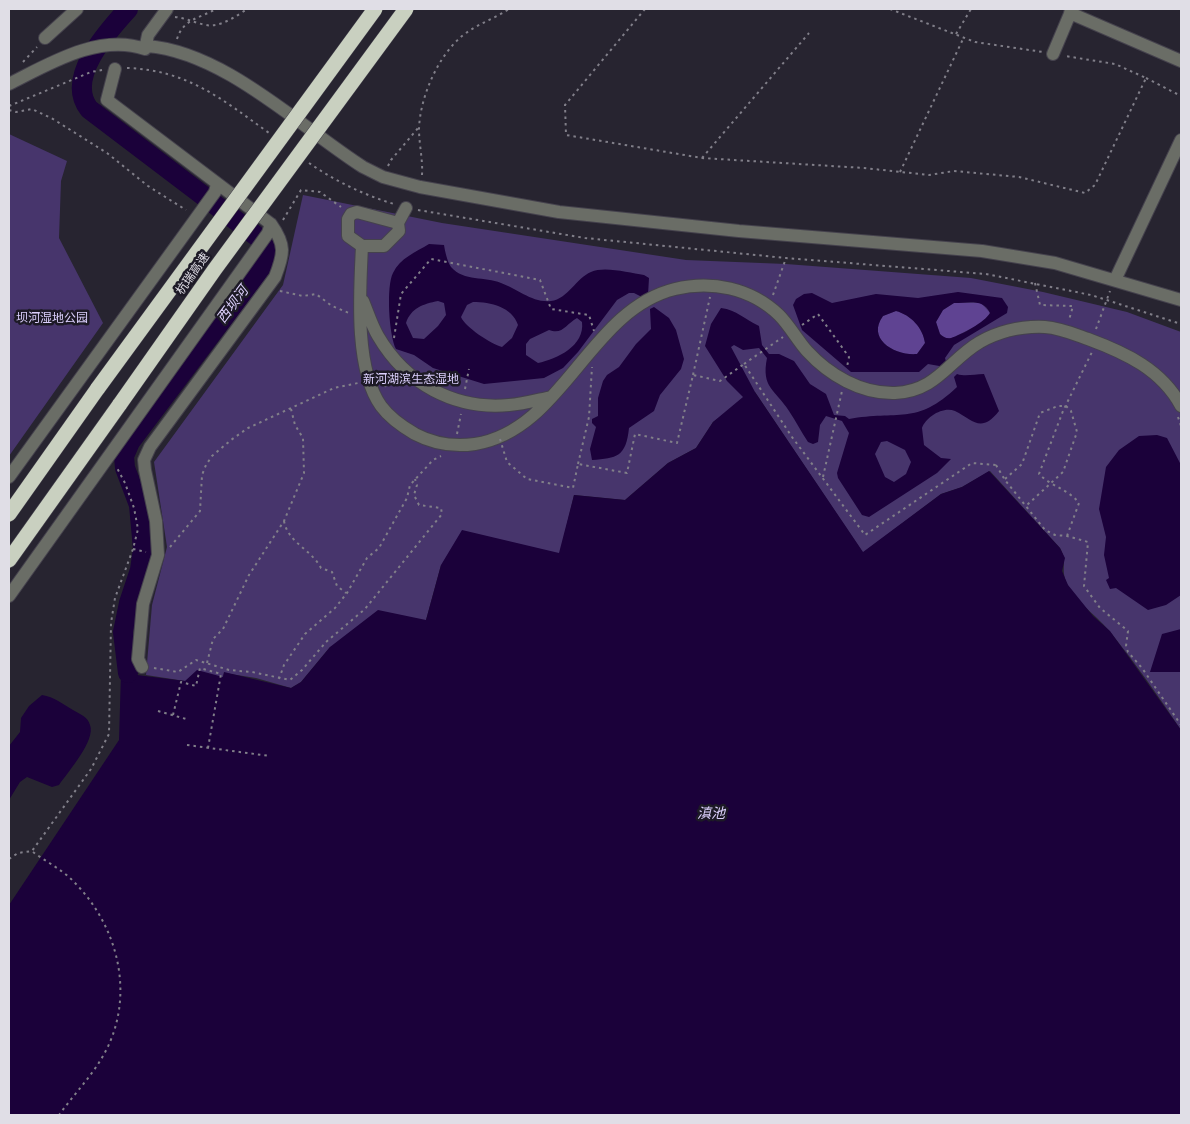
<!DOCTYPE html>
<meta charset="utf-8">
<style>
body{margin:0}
#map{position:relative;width:1190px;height:1124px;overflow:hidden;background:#272430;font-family:Manrope,sans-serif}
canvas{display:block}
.frame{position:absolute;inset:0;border:10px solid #e0dee6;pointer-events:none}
</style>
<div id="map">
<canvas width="1190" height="1124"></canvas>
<div class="frame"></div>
</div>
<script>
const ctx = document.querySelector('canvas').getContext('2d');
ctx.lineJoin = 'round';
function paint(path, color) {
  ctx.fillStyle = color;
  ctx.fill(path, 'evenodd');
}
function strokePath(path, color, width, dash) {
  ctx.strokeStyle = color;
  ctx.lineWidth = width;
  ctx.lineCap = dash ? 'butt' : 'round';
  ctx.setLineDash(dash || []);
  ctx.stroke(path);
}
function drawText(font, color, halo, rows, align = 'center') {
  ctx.font = font + ' Manrope,"Noto Sans SC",sans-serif';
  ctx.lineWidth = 5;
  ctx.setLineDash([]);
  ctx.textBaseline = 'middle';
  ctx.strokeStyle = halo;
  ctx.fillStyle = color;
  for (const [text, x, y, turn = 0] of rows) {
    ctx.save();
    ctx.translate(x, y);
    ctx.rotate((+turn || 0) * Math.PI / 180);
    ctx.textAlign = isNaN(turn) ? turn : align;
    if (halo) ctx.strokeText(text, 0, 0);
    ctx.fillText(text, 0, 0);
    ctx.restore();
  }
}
paint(new Path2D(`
 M9 134 67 161 61 181 59 238 103 323 9 456Z
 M303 195 442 223 686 260 786 264 971 278 1043 292 1127 312 1181 332V730C1159 697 1136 664 1111 633 1098 616 1078 605 1067 584 1060 569 1068 562 1060 548L990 471 962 487 941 494 863 553 755 392 713 422 696 448 668 463 625 500 574 495 560 553 441 565 426 620 330 647 301 682 291 688 256 678 224 673 223 677 185 681 146 675 152 605 167 547 154 462 283 285Z`), '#47356c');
paint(new Path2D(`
 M954 303H981L990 313 982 323 952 338H945L940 334 936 322 943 310Z
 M896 311C911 315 923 328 925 343L917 354C895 356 866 339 883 316Z`), '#5f4392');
paint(new Path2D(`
 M429 244 444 245C445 251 447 261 451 267 464 282 485 276 501 283 518 289 532 303 551 301 568 299 576 278 591 272 605 266 629 273 644 275L649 278 648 295 644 298 634 293H629L617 300 578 352 563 368 544 378 484 384 433 368 414 355 396 349C389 336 386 286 393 273 400 258 416 252 429 244ZM438 301 444 303 446 315 438 326 424 339 413 338 406 323C411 308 423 304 438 301ZM473 302C491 302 512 307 518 325L512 338 502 347C491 344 465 327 461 317L467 305ZM577 318 582 322C585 346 557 359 538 363L526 355V344L530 339 549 330C563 335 566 324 577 318Z
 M958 292 1002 298 1008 307 1007 313 954 345 945 358 947 365 945 367 928 364 919 372H851L802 330 793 305 796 299 804 294 812 293 832 303 876 294 918 298ZM954 303C968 303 983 298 990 313 985 322 961 335 951 338 947 339 943 337 940 334L936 322 943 310ZM896 311C911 315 923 328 925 343L917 354C895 356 866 339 883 316Z
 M654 307 669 318 676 330 684 359 681 369 660 395 654 411 629 428C626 457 617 458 592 460L590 449 596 427 592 423V419L598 416V398L603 381 607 375 619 367 636 344 651 329 650 309Z
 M721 308C737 310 744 319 759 326L762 345 769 354H779L794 361 810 384 826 394 834 415 845 416 849 419C898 410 916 426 957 387L954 377 957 374C966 377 974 374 984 374L999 411C981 434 973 420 955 411 943 406 926 417 922 428L924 445 941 458 951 459 937 473 869 517 862 515 838 478 837 473 849 433 842 421 826 416 820 425 818 442 813 444 808 442C801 432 796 421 789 411 775 389 761 388 767 358L759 348 743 350 734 345 731 347 755 392 863 552 941 494 962 487 989 471 1060 548 1065 558 1062 571 1068 585 1093 616 1110 631 1181 730V1115H9V905L119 740 121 673 185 681 197 670 223 677 224 672 291 688 301 682 330 647 378 610 426 620 441 565 462 530 559 553 574 495 625 500 668 463 696 448 713 422 743 397 727 381 705 346 711 324ZM887 441 905 450 911 462 906 474 894 482 885 477 875 454 881 442Z
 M1157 435 1167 438 1181 465V595L1166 605 1148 610 1116 588 1110 589 1106 580 1109 578 1104 555 1106 537 1099 509 1106 467 1119 450 1139 436Z
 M1181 629V672H1150L1162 634Z
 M42 695C54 697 63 704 73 710 80 714 88 717 90 725 96 740 68 772 59 785L52 787 27 777 20 782 9 800V746L20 732 21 718 29 706Z`), '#1b013a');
strokePath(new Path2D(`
 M128 673 123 632 129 603 140 570 143 549 139 505 125 468 124 456 130 442 264 264 266 249 259 238 89 109C65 78 107 32 128 9`), '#1b013a', 20);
const minor = new Path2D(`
 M1070 13 1181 61
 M45 38 77 9
 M145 49 148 35 167 9
 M1053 54 1072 9
 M115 69 107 100 271 224C286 245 284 254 275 277L150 447 144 460 145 470 156 521 158 555 143 604 138 659 142 667
 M9 84C49 64 99 33 145 49L147 46C224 52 299 126 363 167L383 177 420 187 559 212 739 231 982 251 1055 263 1181 300
 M357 212 398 223 399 231 384 246H362L348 236V219L351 214Z
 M398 223 406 208
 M362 246C360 290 354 368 381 406 389 417 403 427 415 434 434 444 454 447 475 444 563 430 589 310 675 289 711 280 751 288 779 315 790 326 797 340 807 351 829 375 861 394 895 393 937 391 949 360 980 342 1000 331 1023 326 1045 327 1060 328 1074 334 1088 339 1126 353 1162 370 1181 406
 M1115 280 1181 140
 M363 301C368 313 372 326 378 336 406 384 455 410 509 405 523 404 537 400 551 397
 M9 477 215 192 217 184
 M9 596 268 233 271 224`);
const highway = new Path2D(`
 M9 514 98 388
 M9 560 120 404`);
strokePath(minor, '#45424d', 14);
strokePath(highway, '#45424d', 16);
strokePath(new Path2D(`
 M645 9 565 105 566 135 702 158 864 168 929 175 954 171 1019 177 1085 193 1095 185 1146 78 1115 64 1065 56
 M890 9 975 42 1043 52
 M175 17C186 18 195 23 206 25 219 28 237 16 247 9
 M956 34 971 9
 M177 39C183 19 200 18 216 9
 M23 62 37 47
 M127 68C187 70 222 99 269 133
 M1146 78 1181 96
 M9 106 91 72 102 70
 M9 110 16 112 32 109 53 119 107 153 148 186 186 210
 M702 158 809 33
 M309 163C335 181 364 195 394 204
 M388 166 391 160 419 127
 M900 172 964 37
 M422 175C423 160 419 144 419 129 420 97 438 56 462 36 477 24 494 19 509 9
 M418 210 585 238 786 258 986 274 1091 295 1181 324
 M283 220 301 190 320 192 341 207
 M1035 283 1040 305 1073 306 1069 320
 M280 291 303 296 316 294 332 306 349 313
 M773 295 786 258
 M802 325 818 314 849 357 847 367
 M1096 329 1110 291
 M394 338 401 294 431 259 540 280 551 309 589 315 594 331
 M744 364 783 337
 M693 375 710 297
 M385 387 389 370
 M465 389 469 369
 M1178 417 1181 426
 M457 434 461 414
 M578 464 589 417 592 367
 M996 465 1005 480 1045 530 1055 535 1067 536 1088 542 1084 586 1100 608 1128 631 1126 646 1128 652 1142 668 1181 725
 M823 477 842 391
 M1005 479 1022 464 1040 413 1058 406H1066L1071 411 1077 432 1063 472 1027 505
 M284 521C288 543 311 549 321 568L332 572 337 586 346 593
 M1067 536 1079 503C1068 489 1052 487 1039 474L1063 411 1092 352
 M170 547 200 511 202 475 206 465 212 456 231 440 248 428 334 388 358 383
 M133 549 146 552
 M207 663 213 639 223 629 249 575 284 521 304 473 303 438 295 425 291 409
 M154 668 178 672 196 660 229 670 252 672 290 680 302 670 326 642 365 609 442 514 441 508 419 505 414 495 417 485 415 479
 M279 679 284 665 305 634 335 608 347 593 367 558 379 548 407 498 410 485 433 460 441 456
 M158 711 186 719
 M173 715 181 682 196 686 200 668 221 674 208 748
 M187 745 270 756
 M33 852C45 861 59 868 70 878 120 925 138 1001 100 1061 88 1080 72 1097 59 1115
 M9 859 18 853 32 851 91 769 109 734 111 623 115 598 133 549 138 529 134 508 125 483 116 466`), '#817f89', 2, [2.5, 4]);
strokePath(minor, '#6a6d66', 12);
strokePath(highway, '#c9d0c0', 15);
const highwayBridge = new Path2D(`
 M98 388 375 9
 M120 404 215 269 406 9`);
strokePath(highwayBridge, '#45424d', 16, []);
strokePath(new Path2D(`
 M500 439 507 462 527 479 573 488 578 464 627 473 635 434 677 443 693 375 720 381 744 364 792 437 865 535 972 463 996 465`), '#817f89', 2, [2.5, 4]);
strokePath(highwayBridge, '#c9d0c0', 15);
drawText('12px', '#e0dee6', '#1d1a26', [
 ["杭瑞高速",193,274,-55]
]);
drawText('12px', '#dcd0fd', '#1d1a26', [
 ["坝河湿地公园",52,319],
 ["新河湖滨生态湿地",411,380]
]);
drawText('italic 14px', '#dbcffb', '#1d1a26', [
 ["西坝河",233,305,-53],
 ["滇池",711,814]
]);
</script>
